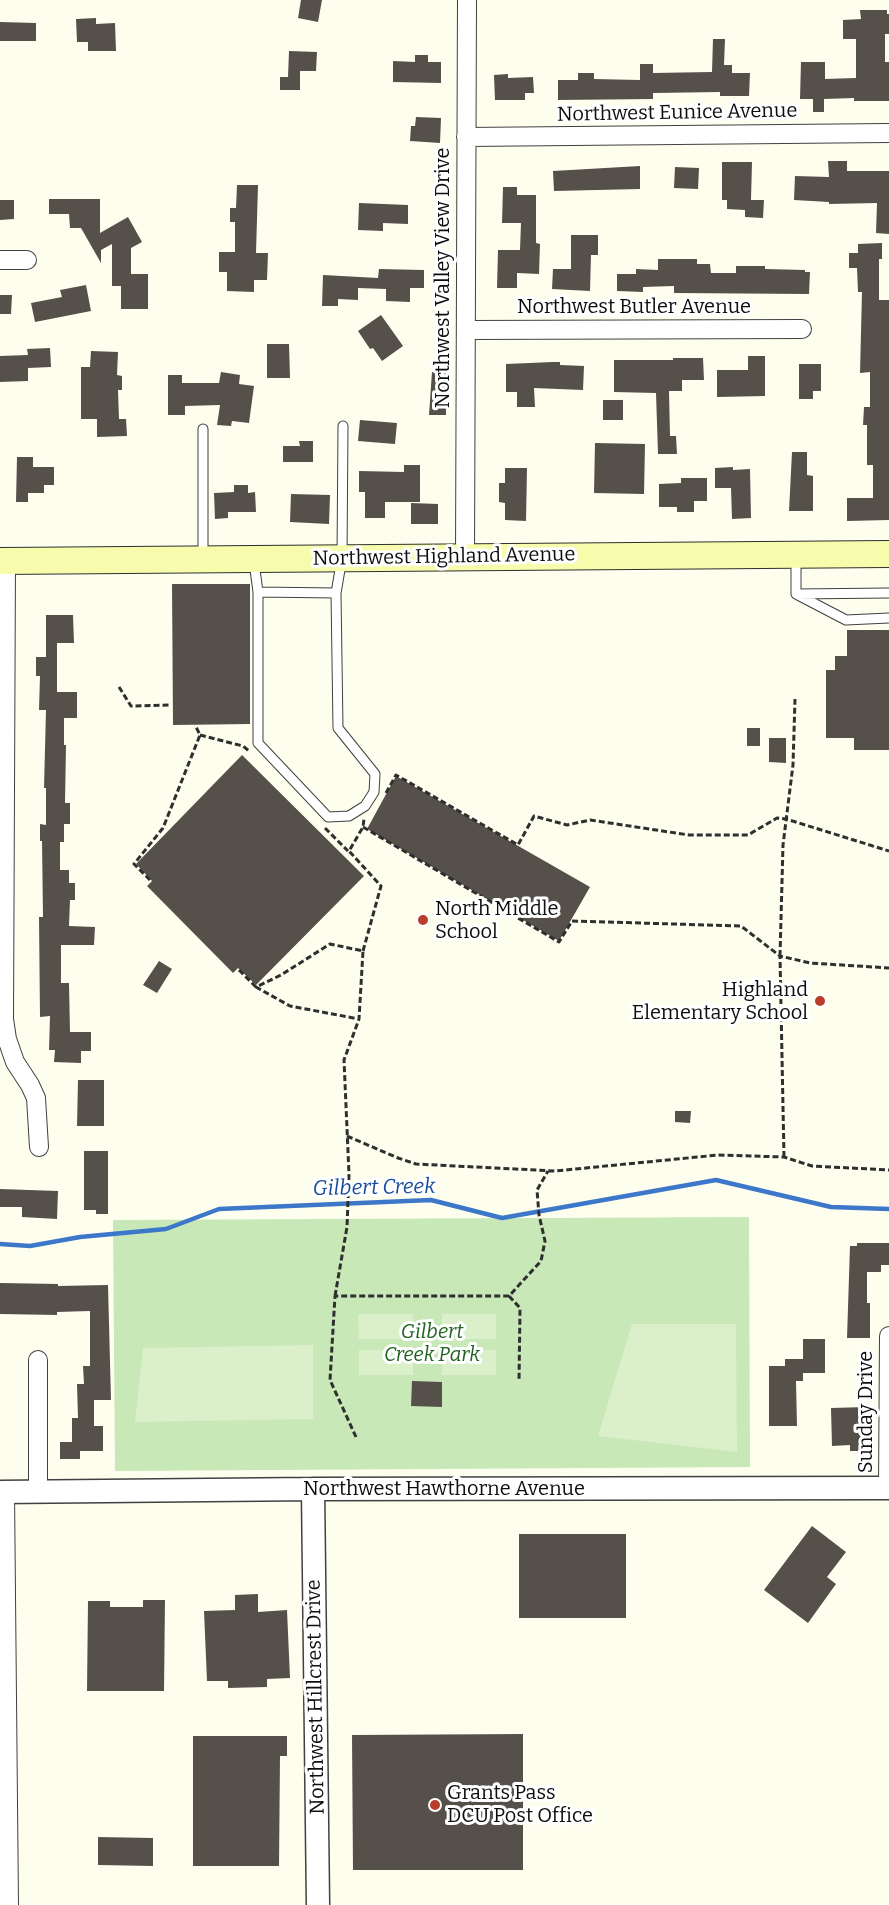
<!DOCTYPE html>
<style>
body{margin:0}
canvas{display:block;background:#fefeee}
</style>
<canvas width="889" height="1905"></canvas>
<script>
const ctx = document.querySelector('canvas').getContext('2d');
ctx.lineJoin = 'round';
function paint(path, color) {
  ctx.fillStyle = color;
  ctx.fill(path, 'evenodd');
}
function strokePath(path, color, width, dash) {
  ctx.strokeStyle = color;
  ctx.lineWidth = width;
  ctx.lineCap = dash ? 'butt' : 'round';
  ctx.setLineDash(dash || []);
  ctx.stroke(path);
}
function drawText(font, color, halo, rows, align = 'center') {
  ctx.font = font + ' Bitter,serif';
  ctx.lineWidth = 6;
  ctx.setLineDash([]);
  ctx.textBaseline = 'middle';
  ctx.strokeStyle = halo;
  ctx.fillStyle = color;
  for (const [text, x, y, turn = 0] of rows) {
    ctx.save();
    ctx.translate(x, y);
    ctx.rotate((+turn || 0) * Math.PI / 180);
    ctx.textAlign = isNaN(turn) ? turn : align;
    if (halo) ctx.strokeText(text, 0, 0);
    ctx.fillText(text, 0, 0);
    ctx.restore();
  }
}
paint(new Path2D(`
 M749 1217 750 1467 115 1471 113 1220Z`), '#c8e8b8');
paint(new Path2D(`
 M358 1314H413V1339H359Z
 M442 1314H496V1339H442Z
 M632 1324H736L737 1452 598 1436Z
 M313 1345V1419L135 1422 143 1348Z
 M359 1350H413V1375H359Z
 M442 1350H496V1375H442Z`), '#dbefca');
strokePath(new Path2D(`
 M0 1244 30 1246 80 1237 166 1229 219 1209 431 1200 502 1218 716 1180 831 1207 889 1209`), '#3d77c9', 4.5);
paint(new Path2D(`
 M301 0H322L318 22 298 18Z
 M860 10H887V14H889V34H885V62H889V101H854V98L824 99V112H813V99H800L801 62H825V79L856 78V39H843V20L861 19Z
 M96 18V24L115 23 116 51H88V42H77L76 19Z
 M0 22 36 23V41H0Z
 M713 39H725L724 65H732V73H750L749 96H720V92L653 93V99L558 100V80H578V73H594V79L640 80V64H653V73L712 72Z
 M289 51 317 52 316 71H300V90H280V77H288Z
 M415 55H428V62H441V83L393 82V61L415 62Z
 M508 74V78L533 77 534 93H525V100H495L494 75Z
 M416 117 441 118 440 143 410 141 411 126H415Z
 M828 161H847V171H889V234L876 233 877 203 829 204V202L794 200 795 176 829 177Z
 M722 162H752L751 200H764L763 218 745 217V210L727 209V200H722Z
 M640 166V189L554 191 553 171Z
 M675 167 699 168 698 189 674 188Z
 M237 185H258L256 253H268L267 280H254V292L227 291V272H219V252H235V222H230V208H236Z
 M503 187H517V195H536V243L540 244 539 274 517 273V288H497L498 250H520L521 223H502Z
 M49 199H100V233L128 217 142 242 131 248V274H148V309H121V286H112V244L101 250V263L81 228H70L69 214H49Z
 M0 200H14V219L0 220Z
 M359 203 408 205V224L383 223V231L358 230Z
 M571 235H598V255H591L590 291 552 289 553 269H571Z
 M882 243V259H879V300H889V520L847 521V498H873V465H867V425H863L864 407H870V372L860 373 862 292H858L857 268H849V253H858V244Z
 M658 259H697V264H710L711 273H736V266H765V269L805 270V272H810L809 294 674 293V286L643 287V292L617 291V274H636V269L658 270Z
 M379 269 424 270V288H410V302L386 301V289L358 288V300L338 299V306H322L323 275 378 278Z
 M86 285 91 311 35 322 31 303 62 297 60 290Z
 M0 295H12L11 314H0Z
 M381 315 403 346 382 361 373 348 370 349 358 331Z
 M267 344H289L290 378H267Z
 M50 348 51 367 28 368V381L0 382V356L28 355 27 349Z
 M91 351 118 352 117 375 122 376V390H118L119 419H126L127 436 97 437V419H81V367H90Z
 M748 356H765V396L717 397V370H748Z
 M673 358H703L704 380H682V391H669L670 436H676L677 454H658L656 393 614 392V360H673Z
 M553 362H560V365L584 366 583 390 534 388 535 407H517V392H506V364Z
 M799 364H821V391H813V399H799Z
 M221 372 240 375 239 384 254 386 249 423 232 421 231 426 217 425 220 405 185 406V415H168V375H182V383H219Z
 M432 372H446V415H429Z
 M603 400H623V420H603Z
 M360 420 397 423 395 444 358 441Z
 M299 441H313V462H283V446H300Z
 M595 443 645 444 644 494 594 493Z
 M792 452H807V475L813 476V511H789Z
 M17 457H33V467H54V485H44V493H28V502H16Z
 M404 465H420V502H385V518H365V492H359V471L404 472Z
 M733 467V470L750 469 751 518 732 519 731 488H715V468Z
 M505 468H527L526 521 505 520V503L499 502V483H505Z
 M681 478H707V501H694V512H677V507H659V484L681 483Z
 M234 485H248V493L255 492 256 512H228V518L215 519 214 493 234 492Z
 M291 494 330 495 329 524 290 522Z
 M411 503 438 504V524H411Z
 M172 584H250V724L173 725Z
 M46 615H73L74 643H57V692H77V718H64V745H66L65 803H70V824H64V842H60V870H69V883H75V900H70L69 926 95 927 94 945H61V983H69L70 1032H91V1051H81V1063L54 1062 55 1050H49L50 1016 40 1017 39 917H43L42 841H40V824L46 825V788H44L46 710H39L40 676H36V657H46Z
 M847 630H889V750H854V738H826V670H835V656H847Z
 M747 728H760V746H747Z
 M769 738H786V763L769 762Z
 M242 755 364 876 256 985 238 968 233 973 147 886 152 881 136 864Z
 M396 776 590 887 559 941 367 829Z
 M159 961 172 969 157 993 143 985Z
 M78 1080H104V1126H77Z
 M675 1111H691L690 1123 675 1122Z
 M84 1151H108V1214H96V1210H84Z
 M0 1189 58 1191 57 1219 22 1217V1207H0Z
 M857 1243H889V1265H881V1272H867V1303H870V1338H847L850 1246H857Z
 M0 1283 58 1284V1286L108 1285 111 1400H94V1426H103V1451H80V1459H60V1442H72V1418H78L77 1384H84L83 1366H90V1311L57 1312V1315L0 1314Z
 M803 1339H825V1373H803V1381H796L797 1426H769V1366H785V1359H803Z
 M412 1381 442 1382V1407L411 1406Z
 M867 1407 868 1451H850V1445L832 1446 831 1408Z
 M812 1526 846 1552 827 1577 836 1584 808 1623 764 1590Z
 M519 1534H626V1618H519Z
 M258 1594V1612L287 1610 290 1678 267 1679V1687L228 1688V1681H207L204 1611 235 1610V1595Z
 M143 1600H165L164 1691H87L88 1601H110V1607H143Z
 M523 1734V1870H353L352 1735Z
 M193 1736H287V1756H280L279 1866H193Z
 M98 1837 153 1838V1866L98 1865Z`), '#55504a');
const service = new Path2D(`
 M203 429V557
 M796 557V594L889 593
 M254 562 258 592 336 593 342 558 343 426
 M258 592V743L328 817 349 816 365 806 374 792 375 774 338 728 336 593
 M798 595 846 620 889 618`);
const minor = new Path2D(`
 M466 137 889 133
 M0 260H27
 M466 330 802 329
 M465 556 467 0
 M6 561 4 1019 7 1039 15 1062 30 1085 36 1098 39 1147
 M888 1488 889 1336
 M5 1492 9 1905
 M38 1492V1360`);
const tertiary = new Path2D(`
 M313 1489 318 1905
 M0 1492 313 1489 889 1488`);
const secondary = new Path2D(`
 M0 561 889 554`);
strokePath(service, '#404040', 11);
strokePath(minor, '#404040', 20);
strokePath(tertiary, '#404040', 25);
strokePath(secondary, '#2f2f2f', 28);
strokePath(new Path2D(`
 M119 687 131 706 170 705
 M200 735 243 746 249 751
 M386 793 396 775 518 845 534 816 567 825 590 820 689 835H748L777 818 786 819 889 851
 M363 827 559 942 572 921 741 926 780 956
 M325 828 348 851
 M150 880 134 864 163 828 200 735 195 725
 M363 951 381 886 349 851 363 827 364 819
 M780 956 783 845 793 765 795 699
 M239 970 256 987
 M347 1136 398 1158 416 1164 555 1171 718 1155 784 1157 812 1166 889 1170
 M784 1157 780 956 810 963 889 968
 M335 1296 347 1227 349 1174 344 1060 359 1019 363 951 330 944 281 975 256 987 290 1006 359 1019
 M509 1296 520 1308 519 1381
 M356 1437 330 1380 335 1296H509L541 1261 545 1241 539 1215 537 1190 548 1171`), '#2f2f2f', 3, [6, 3]);
strokePath(service, '#fff', 9);
strokePath(minor, '#fff', 18);
strokePath(tertiary, '#fff', 22);
strokePath(secondary, '#f6fcab', 26);
for (const [x, y, r, color] of [
 [423,920,6,"#b93d2a"],
 [820,1001,6,"#b93d2a"],
 [435,1805,6,"#b93d2a"]
]) {
  const dot = new Path2D();
  dot.arc(x, y, r, 0, 2 * Math.PI);
  ctx.fillStyle = color;
  ctx.fill(dot);
  strokePath(dot, '#fff', 2);
}
drawText('20px', '#0d0d0d', '#fff', [
 ["Northwest Eunice Avenue",677,113,-1],
 ["Northwest Valley View Drive",443,278,-90],
 ["Northwest Butler Avenue",634,307],
 ["Northwest Highland Avenue",444,557,-1],
 ["Sunday Drive",866,1412,-90],
 ["Northwest Hawthorne Avenue",444,1489],
 ["Northwest Hillcrest Drive",316,1697,-91]
]);
drawText('20px', '#0d0d0d', '#fff', [
 ["North Middle",435,909],
 ["School",435,932],
 ["Highland",808,990,"right"],
 ["Elementary School",808,1013,"right"],
 ["Grants Pass",447,1793],
 ["DCU Post Office",447,1816]
], 'left');
drawText('italic 20px', '#21631f', '#fff', [
 ["Gilbert",432,1332],
 ["Creek Park",432,1355]
]);
drawText('italic 21px', '#1a4b9b', '#fff', [
 ["Gilbert Creek",374,1188,-1]
]);
</script>
